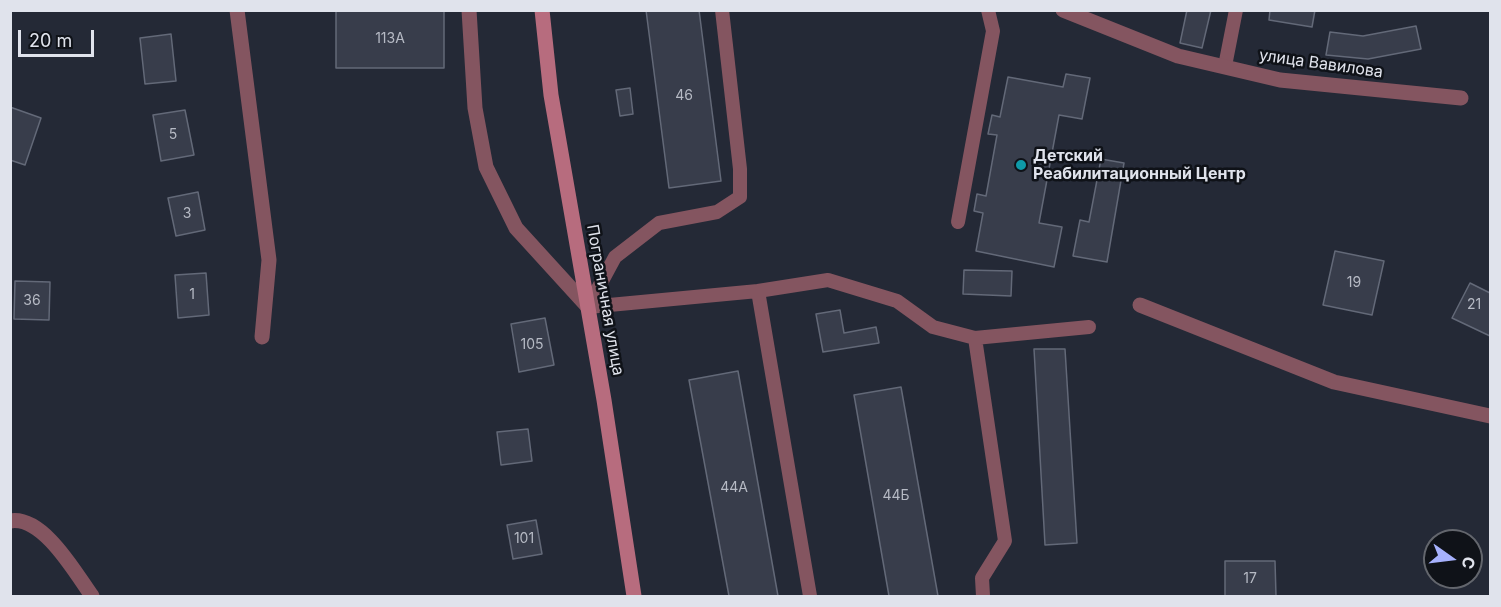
<!DOCTYPE html>
<meta charset="utf-8">
<style>
body{margin:0}
#map{position:relative;width:1501px;height:607px;overflow:hidden;background:#242936;font-family:Inter,sans-serif}
canvas{display:block}
.frame{position:absolute;inset:0;border:12px solid #e0e3ec;pointer-events:none}
.north{position:absolute;left:1423px;top:529px;width:60px;height:60px;box-sizing:border-box;background:#0f1218;border:2px solid #63666d;border-radius:50%;rotate:104deg;font-size:16px;font-weight:700;line-height:24px;text-align:center;color:#e0e3ec}
.north::after{content:'';display:block;margin:auto;width:21px;height:27px;background:#a6b1fc;clip-path:polygon(50% 0,100% 100%,50% 72%,0 100%)}
.scale{position:absolute;left:18px;top:30px;width:76px;height:27px;box-sizing:border-box;border:3px solid #e0e3ec;border-top:0;padding-left:8px;font-size:18px;line-height:21px;white-space:nowrap;color:#e0e3ec;-webkit-text-stroke:4px #0f1218;paint-order:stroke}
</style>
<div id="map">
<canvas width="1501" height="607"></canvas>
<div class="frame"></div>
<div class="north">С</div>
<div class="scale">20 m</div>
</div>
<script>
const ctx = document.querySelector('canvas').getContext('2d');
ctx.lineJoin = 'round';
function paint(path, color) {
  ctx.fillStyle = color;
  ctx.fill(path, 'evenodd');
}
function strokePath(path, color, width, dash) {
  ctx.strokeStyle = color;
  ctx.lineWidth = width;
  ctx.lineCap = dash ? 'butt' : 'round';
  ctx.setLineDash(dash || []);
  ctx.stroke(path);
}
function drawText(font, color, halo, rows, align = 'center') {
  ctx.font = font + ' Inter,sans-serif';
  ctx.lineWidth = 5;
  ctx.setLineDash([]);
  ctx.textBaseline = 'middle';
  ctx.strokeStyle = halo;
  ctx.fillStyle = color;
  for (const [text, x, y, turn = 0] of rows) {
    ctx.save();
    ctx.translate(x, y);
    ctx.rotate((+turn || 0) * Math.PI / 180);
    ctx.textAlign = isNaN(turn) ? turn : align;
    if (halo) ctx.strokeText(text, 0, 0);
    ctx.fillText(text, 0, 0);
    ctx.restore();
  }
}
const building = new Path2D(`
 M336 10H444V68H336Z
 M646 10H699L721 181 669 188Z
 M1187 10H1211L1202 48 1180 43Z
 M1270 10H1315L1312 27 1269 20Z
 M1416 26 1421 49 1368 59 1326 55 1330 32 1363 36Z
 M171 34 176 81 145 84 140 38Z
 M1066 74 1090 78 1082 119 1059 115 1039 223 1062 227 1054 267 976 251 983 213 974 211 977 194 986 196 997 135 988 134 992 115 1000 117 1008 77 1063 87Z
 M630 88 633 114 620 116 616 90Z
 M10 107 41 118 25 165 10 160Z
 M185 110 194 155 161 161 153 115Z
 M1101 159 1124 163 1107 262 1073 256 1080 220 1089 222Z
 M198 192 205 230 176 236 168 198Z
 M1335 251 1384 261 1372 315 1323 305Z
 M964 270 1012 271 1011 296 963 294Z
 M206 273 209 315 178 318 175 275Z
 M15 281 50 282 49 320 14 319Z
 M1470 283 1490 293V336L1452 318Z
 M840 310 844 333 876 327 879 343 823 352 816 314Z
 M545 318 554 365 519 372 511 324Z
 M1034 349H1065L1077 543 1045 545Z
 M738 371 778 596H729L689 380Z
 M901 387 938 596H889L854 395Z
 M528 429 532 461 501 465 497 432Z
 M536 520 542 554 513 559 507 525Z
 M1225 561H1275L1276 596H1225Z`);
paint(building, '#383d4b');
strokePath(building, '#636978', 1.5);
strokePath(new Path2D(`
 M1225 66 1236 10
 M958 222 993 31 988 10
 M758 291 828 280 897 301 933 327 975 338 1089 327
 M588 307 758 291 810 596
 M588 307 615 257 659 223 717 212 740 197V169L722 10
 M975 338 1005 541 982 578 983 596`), '#845560', 14);
strokePath(new Path2D(`
 M237 10 269 260 262 337
 M469 10 475 108 486 167 516 228 588 307
 M1063 10 1178 56 1280 80 1461 98
 M1140 305 1334 382 1490 416
 M10 521C43 515 76 574 92 596`), '#845560', 15);
strokePath(new Path2D(`
 M542 10 551 95 604 400 634 596`), '#b76c7e', 15);
for (const [x, y, r, color] of [
 [1021,165,6,"#0f9aa8"]
]) {
  const dot = new Path2D();
  dot.arc(x, y, r, 0, 2 * Math.PI);
  ctx.fillStyle = color;
  ctx.fill(dot);
  strokePath(dot, '#0f1218', 2);
}
drawText('14px', '#b6bac4', null, [
 ["113А",390,39],
 ["46",684,96],
 ["5",173,135],
 ["3",187,214],
 ["19",1354,283],
 ["1",192,295],
 ["36",32,301],
 ["21",1474,305],
 ["105",532,345],
 ["44А",734,488],
 ["44Б",896,496],
 ["101",524,539],
 ["17",1250,579]
]);
drawText('16px', '#e0e3ec', '#0f1218', [
 ["улица Вавилова",1321,64,8],
 ["Пограничная улица",605,300,80]
]);
drawText('bold 16px', '#e0e3ec', '#0f1218', [
 ["Детский",1033,156],
 ["Реабилитационный Центр",1033,174]
], 'left');
</script>
